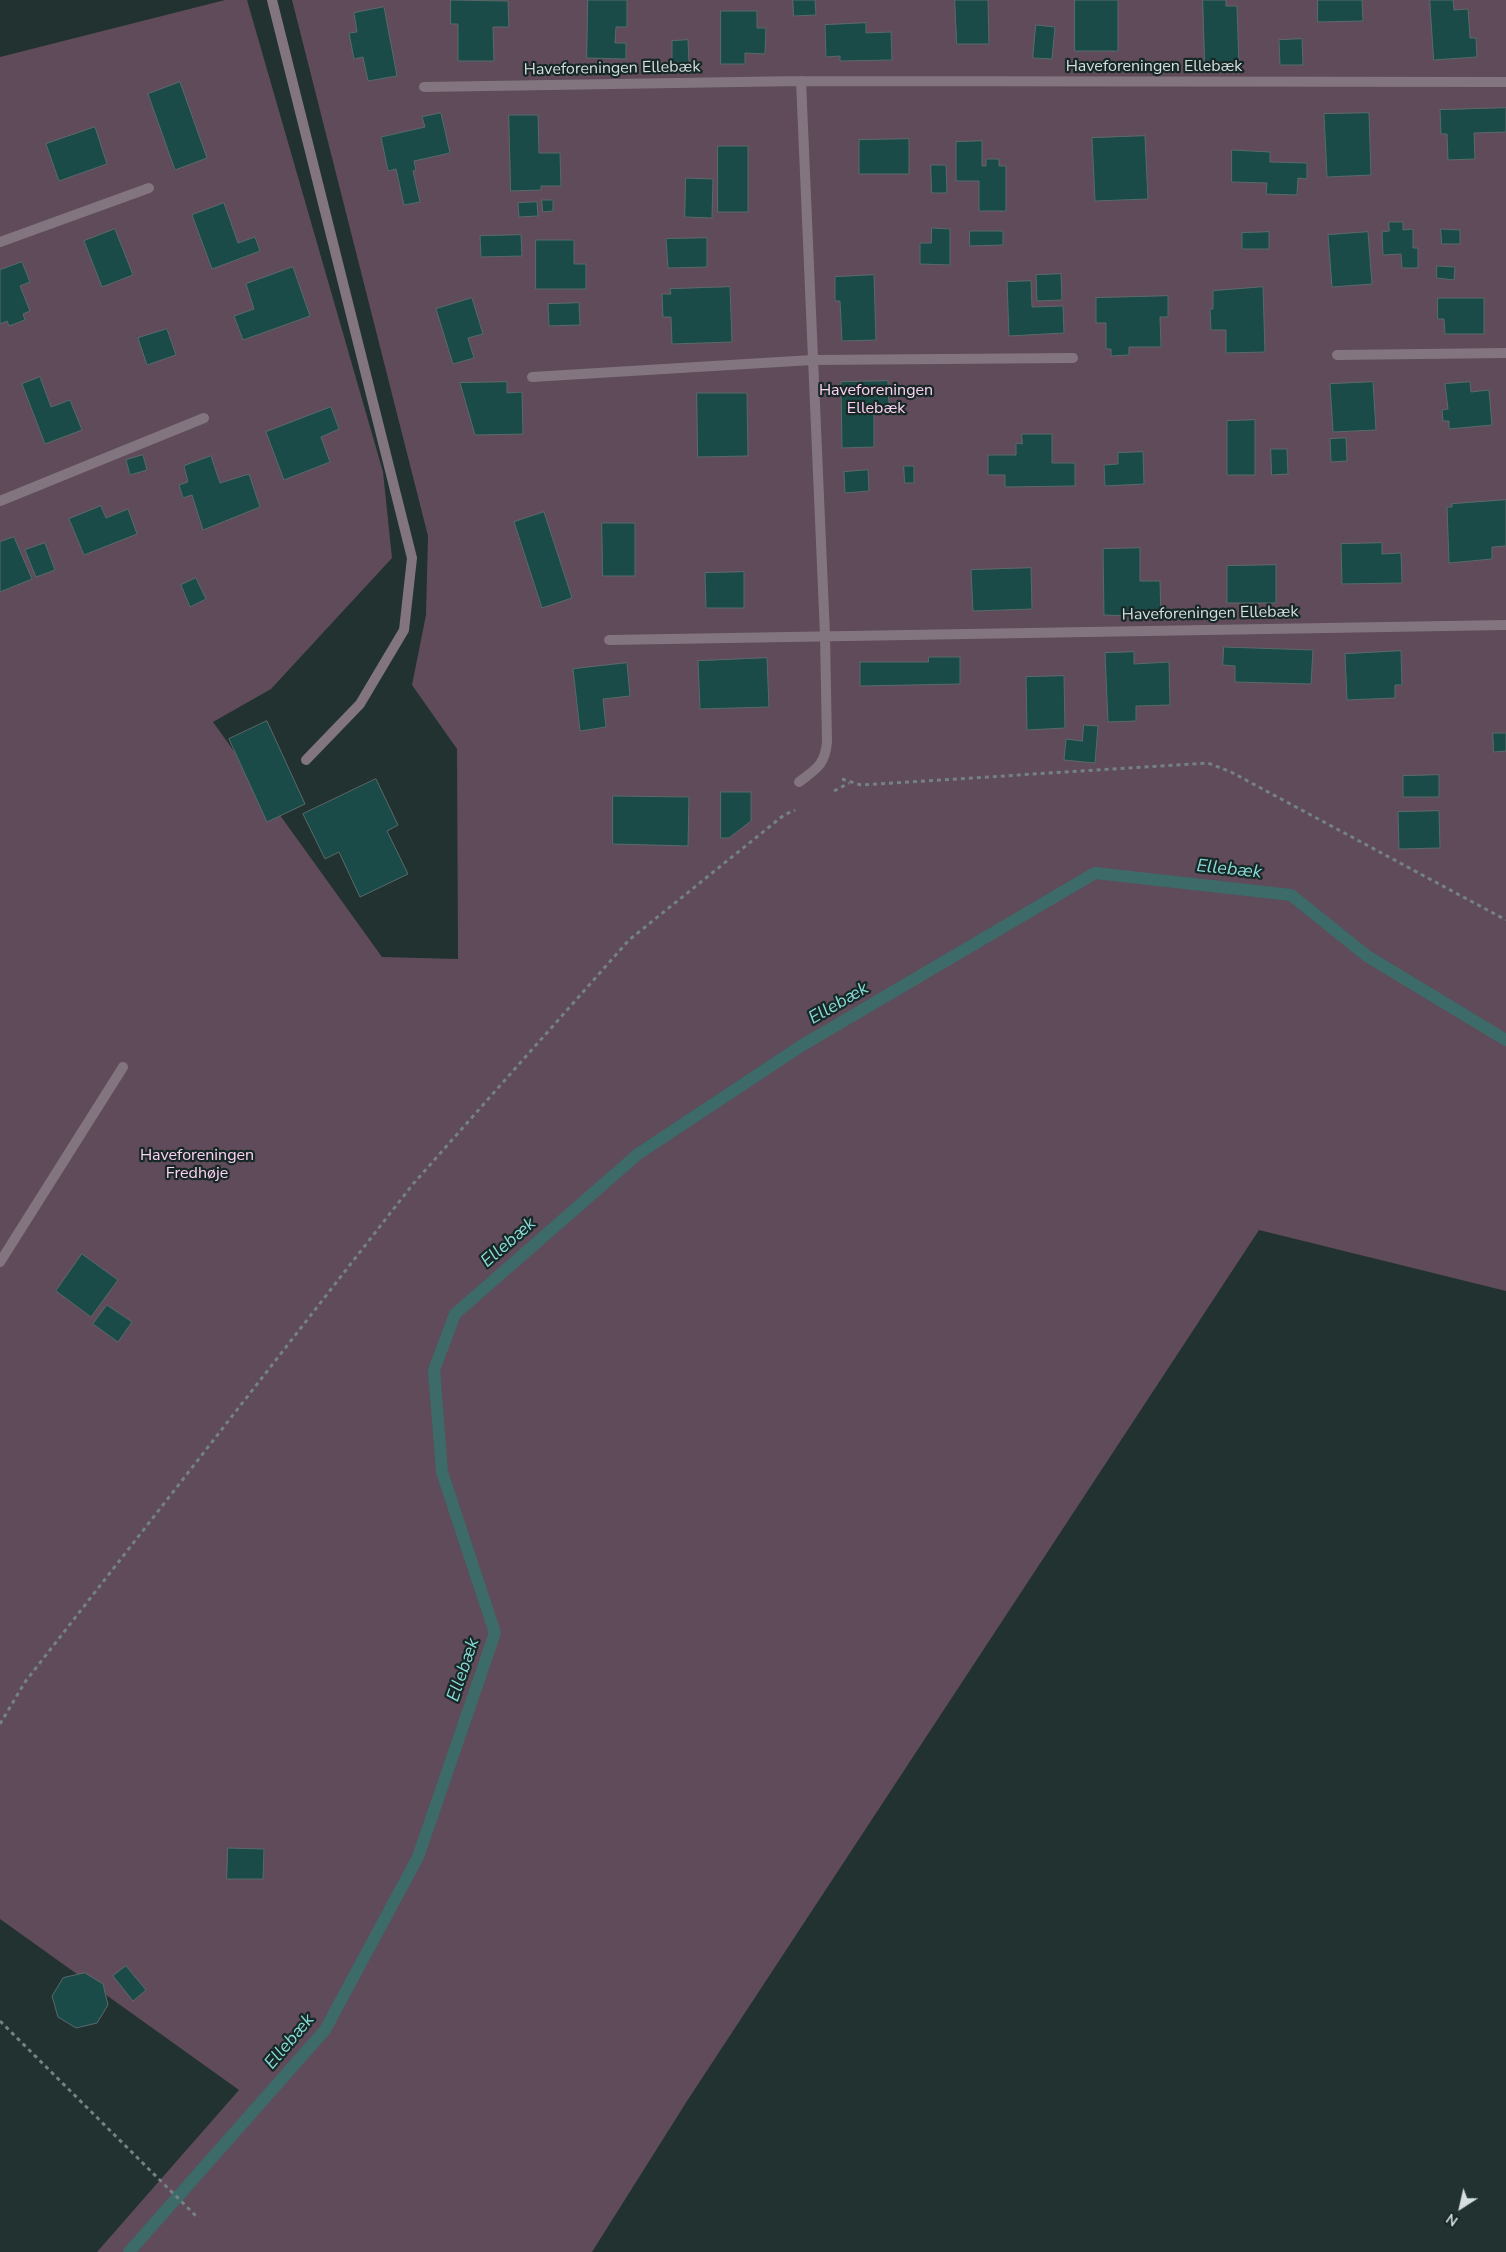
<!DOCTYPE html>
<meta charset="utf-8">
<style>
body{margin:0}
#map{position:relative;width:1506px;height:2252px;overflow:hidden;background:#213231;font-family:"Nunito Sans",sans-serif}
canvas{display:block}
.north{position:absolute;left:1436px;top:2182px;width:50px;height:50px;-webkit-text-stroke:4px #172827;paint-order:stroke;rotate:215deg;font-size:14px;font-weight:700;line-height:20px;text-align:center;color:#d4dfde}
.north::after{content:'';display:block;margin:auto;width:18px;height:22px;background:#d4dfde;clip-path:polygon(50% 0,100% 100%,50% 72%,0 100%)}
</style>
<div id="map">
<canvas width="1506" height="2252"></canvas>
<div class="north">N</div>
</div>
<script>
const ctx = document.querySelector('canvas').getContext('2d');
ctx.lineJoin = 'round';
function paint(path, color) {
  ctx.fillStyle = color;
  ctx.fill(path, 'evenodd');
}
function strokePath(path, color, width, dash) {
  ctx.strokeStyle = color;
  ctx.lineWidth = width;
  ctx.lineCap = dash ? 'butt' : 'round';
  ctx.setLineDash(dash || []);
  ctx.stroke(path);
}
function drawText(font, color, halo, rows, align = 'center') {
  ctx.font = font + ' "Nunito Sans",sans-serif';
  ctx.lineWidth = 4.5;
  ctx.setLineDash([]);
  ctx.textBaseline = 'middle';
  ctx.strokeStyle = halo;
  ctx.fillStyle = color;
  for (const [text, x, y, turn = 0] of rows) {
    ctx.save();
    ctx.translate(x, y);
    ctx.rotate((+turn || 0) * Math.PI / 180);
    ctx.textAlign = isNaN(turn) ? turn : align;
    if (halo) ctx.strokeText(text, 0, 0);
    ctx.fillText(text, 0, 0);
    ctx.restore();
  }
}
paint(new Path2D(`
 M225 0H247L383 472 392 558 271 689 213 722 382 957 458 959 457 749 412 685 426 615 428 536 292 0H1506V1291L1259 1230 687 2101 592 2252H97L239 2090 0 1919V57Z`), '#5f4b5a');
strokePath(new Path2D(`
 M129 2252 325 2030 418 1857 495 1633 442 1472 434 1370 455 1314 638 1154 801 1046 1095 873 1291 895 1367 956 1506 1040`), '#3c6b69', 12);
const building = new Path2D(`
 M451 0 508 1 509 27H493L494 61H458V24H451Z
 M588 0H627V27H616L615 43H626V59L587 58Z
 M793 0H815L816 15 794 16Z
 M955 0H988L989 44H957Z
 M1075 0H1118V51H1075Z
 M1203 0H1226V6H1237L1239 65 1205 66Z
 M1318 0H1362L1363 21 1318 22Z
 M1430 0H1453L1454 10 1468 9 1470 38H1476L1477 57 1434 60Z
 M384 7 397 76 368 81 363 57 354 59 349 33 357 32 354 13Z
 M721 11H757V28H766L765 54 745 53V64H721Z
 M866 23V33L891 32 892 60 840 61V56L826 57 825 25Z
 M1036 25 1055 27 1052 59 1033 58Z
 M1302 39 1303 65H1280L1279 40Z
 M688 40 689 64 672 65V41Z
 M180 82 207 158 175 170 148 94Z
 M1506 108V132L1474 133 1475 159 1448 160 1447 134H1441L1440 110Z
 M441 113 450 153 414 161 416 170 413 171 420 202 404 205 396 169 388 171 381 137 425 127 422 117Z
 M1369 113 1371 175 1327 177 1324 114Z
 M509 115H538L539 153H560L561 186H541V190L511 191Z
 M95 127 107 164 59 181 46 144Z
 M1145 136 1148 199 1095 201 1092 138Z
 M909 139V174H859V140Z
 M982 141V166H986V159H999V166H1006V211H979V181H956V142Z
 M718 146H748V212H718Z
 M1232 150 1270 152V162L1307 163V179L1298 178 1297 195 1266 194 1267 183 1232 182Z
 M931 165H946L947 193H932Z
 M686 178 713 179 712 218 685 217Z
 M542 200H553V211L543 212Z
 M537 202 538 216 519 217 518 203Z
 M224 203 238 243 255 237 260 251 212 269 192 215Z
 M1389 222H1403V230L1413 229V248H1418V268H1402L1401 254 1383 255 1382 232 1389 231Z
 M932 228 950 229V265L920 264V243H931Z
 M115 229 133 275 102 287 84 241Z
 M1441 229 1460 230V244H1442Z
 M970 231H1003V245L970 246Z
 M1269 232V249H1242V233Z
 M1368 232 1372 284 1332 287 1328 235Z
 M521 235 522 256 481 257 480 236Z
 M707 238V267L668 268 666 239Z
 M536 240H574V264H586V289H536Z
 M22 262 30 282 20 286 30 311 23 314 25 320 9 326 7 321 0 324V270Z
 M1437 266 1455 267 1454 280 1437 278Z
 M293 267 310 316 243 340 234 316 254 309 246 284Z
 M1061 274 1062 300 1037 301 1036 275Z
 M874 275 876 340 842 341 840 301H835V277Z
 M1031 281 1032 307 1063 306 1064 333 1009 336 1007 282Z
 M730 287 732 342 672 344 671 317H663L662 294H671L670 289Z
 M1263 287 1265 352 1226 353V330H1211L1210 309H1213V291Z
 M1168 296V317H1160L1161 347H1129V355L1111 356V349H1106V323H1096V298Z
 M472 298 483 334 468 338 474 358 453 364 436 309Z
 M1438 298H1484V334H1445L1444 319H1438Z
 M579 303 580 325 549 326 548 304Z
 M167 329 176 355 147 365 138 338Z
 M40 377 51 407 70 400 82 430 45 444 22 384Z
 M888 381 889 404 874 405V447L842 448 841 382Z
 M507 382V393L522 392 523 434 475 435 460 383Z
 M1373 382 1376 430 1333 432 1330 384Z
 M1470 382 1471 392 1489 390 1492 425 1449 429V421H1443L1442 410 1448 409 1445 384Z
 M697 393H747L748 456 698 457Z
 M331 407 339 429 321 437 330 462 284 480 266 432Z
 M1255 420V475H1227V421Z
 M1022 434H1052V463H1075V486L1005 487V475H988V455H1016V443L1022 444Z
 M1346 438 1347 461 1331 462 1330 439Z
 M1271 449H1287L1288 474 1272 475Z
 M1143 452 1144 484 1105 486 1104 465 1118 464V453Z
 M143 455 147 470 130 475 126 460Z
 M211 456 220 483 249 474 260 507 203 530 192 495 183 498 179 485 188 482 184 466Z
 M904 466H914V483H905Z
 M868 470 869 491 845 493 844 472Z
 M1506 500V546L1492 547V559L1449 563 1447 507H1452V504Z
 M101 506 106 518 128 509 137 534 84 555 69 519Z
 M544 512 572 598 542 608 514 522Z
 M602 523H635V576H603Z
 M14 537 32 579 0 592V542Z
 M45 543 55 570 36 577 25 550Z
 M1382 543V554L1401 553 1402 583 1342 584 1341 544Z
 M1140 548V581H1160L1161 617 1104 615 1103 549Z
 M1276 565V603H1227V566Z
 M1031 568 1032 609 973 611 971 570Z
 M744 572V608H706L705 573Z
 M196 578 206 599 190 607 181 585Z
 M1224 647 1313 650 1311 684 1235 682V666L1223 665Z
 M1401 651 1402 685H1395V698L1347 700 1345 654Z
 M1134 652V664L1169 662 1170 705 1136 706V721L1108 722 1105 653Z
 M929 657H960V684L860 686V662H928Z
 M767 658 769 707 700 709 698 661Z
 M627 663 630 696 603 699 606 727 580 731 573 669Z
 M1064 676 1065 728 1027 730 1026 677Z
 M267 721 305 804 267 822 229 739Z
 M1084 725 1098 726 1095 763 1064 760 1066 739 1082 741Z
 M1493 733H1506V751L1494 752Z
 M1439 775V797H1403V776Z
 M376 779 398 825 387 831 408 874 360 897 339 852 325 859 303 814Z
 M721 792H751V821L729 838H721Z
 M613 796 689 797 688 846 613 844Z
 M1439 811 1440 848 1399 849 1398 812Z
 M82 1254 118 1280 91 1317 56 1291Z
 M107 1305 132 1322 118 1342 93 1324Z
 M228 1848 264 1849 263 1879H227Z
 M126 1966 146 1990 133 2001 113 1976Z
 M85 1973 103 1984 108 2005 97 2023 76 2028 58 2017 52 1996 63 1978Z`);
paint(building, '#1b4b49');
strokePath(building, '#586a69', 1);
strokePath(new Path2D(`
 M842 779 861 785 1208 763 1231 772 1506 920
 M834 791 849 783
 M0 1724 25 1682 413 1184 629 940 784 815 795 810
 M0 2021 197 2217`), '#748281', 3, [4, 4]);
strokePath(new Path2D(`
 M272 0 412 558 404 630 360 704 306 760
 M424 87 801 81 1506 82
 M0 242 149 188
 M1337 355 1506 353
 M532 377 812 360 1073 358
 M0 501 204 418
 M609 640 1506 625
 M799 782C816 769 825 765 827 742L825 635 801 81
 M0 1262 123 1067`), '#83757f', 10);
drawText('16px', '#d4dfde', '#172827', [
 ["Haveforeningen Ellebæk",1154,67],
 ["Haveforeningen Ellebæk",612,69,-1],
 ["Haveforeningen Ellebæk",1210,614,-1]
]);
drawText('16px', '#ffd2f3', '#172827', [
 ["Haveforeningen",876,391],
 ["Ellebæk",876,409],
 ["Haveforeningen",197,1156],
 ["Fredhøje",197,1174]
]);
drawText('italic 18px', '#87dad7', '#172827', [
 ["Ellebæk",1229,870,6],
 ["Ellebæk",839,1004,-30],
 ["Ellebæk",509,1243,-41],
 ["Ellebæk",464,1670,-71],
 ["Ellebæk",290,2042,-50]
]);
</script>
